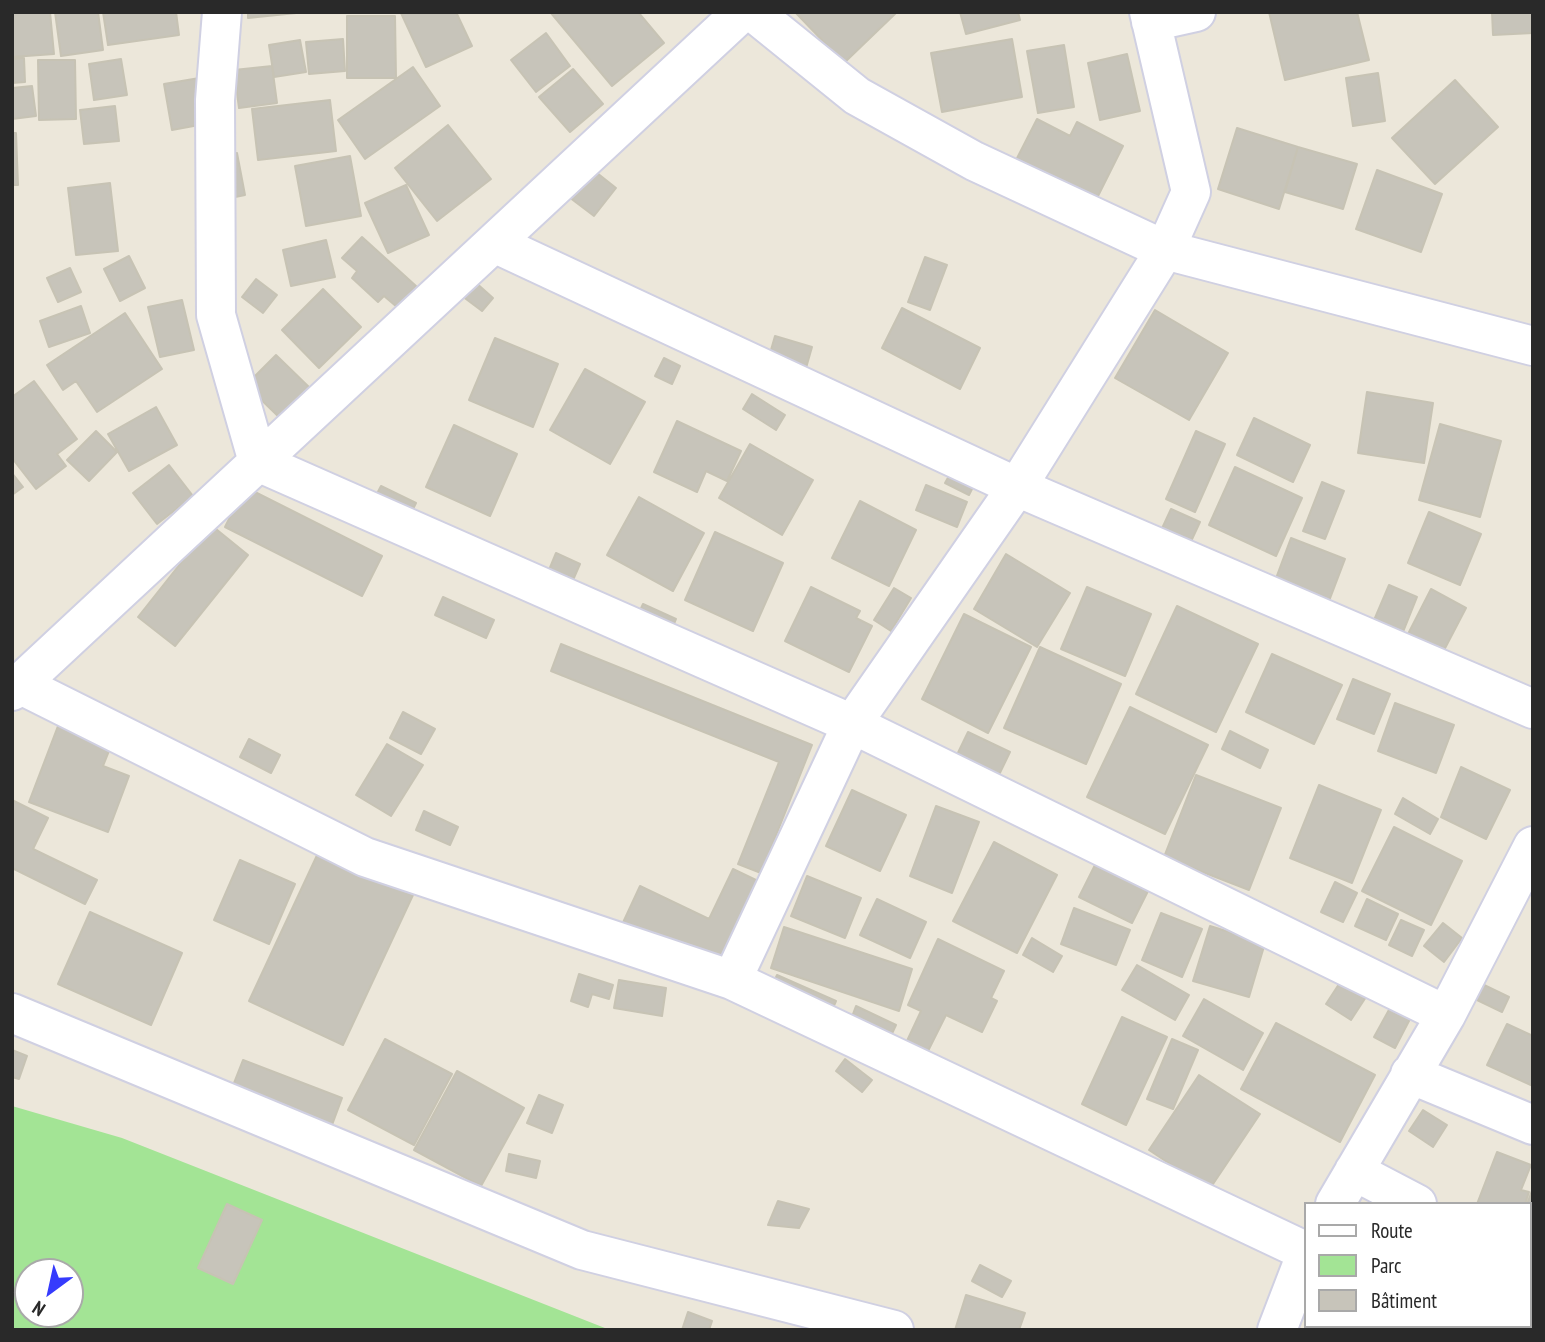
<!DOCTYPE html>
<meta charset="utf-8">
<style>
body{margin:0}
#map{position:relative;width:1545px;height:1342px;overflow:hidden;background:#ece7da;font-family:"PT Sans Narrow",sans-serif}
canvas{display:block}
.frame{position:absolute;inset:0;border:14px solid #292929;pointer-events:none}
.legend{position:absolute;left:1304px;top:1202px;width:228px;height:126px;box-sizing:border-box;background:#fff;border:2px solid #a9a9a9;margin:0;padding:9px 12px;list-style:none;font-size:21px;color:#292929}
.legend li{display:flex;align-items:center;gap:14px;height:35px}
.legend b{width:35px;border:2px solid #a9a9a9}
.north{position:absolute;left:14px;top:1258px;width:70px;height:70px;box-sizing:border-box;background:#fff;border:2px solid #a9a9a9;border-radius:50%;rotate:213deg;font-size:19px;font-weight:700;line-height:28px;text-align:center;color:#292929}
.north::after{content:'';display:block;margin:auto;width:24px;height:32px;background:#363bfd;clip-path:polygon(50% 0,100% 100%,50% 72%,0 100%)}
</style>
<div id="map">
<canvas width="1545" height="1342"></canvas>
<div class="frame"></div>
<ul class="legend">
<li><b style="height:9px;background:#fff"></b>Route</li>
<li><b style="height:19px;background:#a3e495"></b>Parc</li>
<li><b style="height:19px;background:#c7c4ba"></b>Bâtiment</li>
</ul>
<div class="north">N</div>
</div>
<script>
const ctx = document.querySelector('canvas').getContext('2d');
ctx.lineJoin = 'round';
function paint(path, color) {
  ctx.fillStyle = color;
  ctx.fill(path, 'evenodd');
}
function strokePath(path, color, width, dash) {
  ctx.strokeStyle = color;
  ctx.lineWidth = width;
  ctx.lineCap = dash ? 'butt' : 'round';
  ctx.setLineDash(dash || []);
  ctx.stroke(path);
}
paint(new Path2D(`
 M12 1106 122 1138 610 1330H12ZM28 1272H70V1314H28Z`), '#a3e495');
const building = new Path2D(`
 M12 12H50L54 54 12 57Z
 M55 12H98L103 50 61 56Z
 M103 12H176L179 35 108 45Z
 M248 12H306L248 18Z
 M456 12 472 46 426 67 401 13Z
 M638 12 664 43 612 86 551 13Z
 M795 12H897L844 63Z
 M960 12H1018L1020 20 966 34Z
 M1269 12H1357L1369 60 1285 80Z
 M1492 12H1533V33L1493 35Z
 M347 16H395L396 78H347Z
 M546 33 570 66 536 92 511 60Z
 M343 39 345 71 309 74 306 42Z
 M1012 39 1022 97 942 112 931 53Z
 M300 40 306 72 274 77 269 45Z
 M1064 45 1074 107 1038 113 1027 51Z
 M1127 54 1140 111 1100 120 1088 63Z
 M24 58 25 82 12 83V59Z
 M121 59 127 95 94 100 89 64Z
 M38 60H75L76 119 39 120Z
 M272 66 277 103 239 108 234 70Z
 M413 67 440 106 365 159 338 120Z
 M573 69 603 104 570 132 539 97Z
 M1378 73 1385 121 1353 126 1346 78Z
 M217 75 226 120 172 130 164 84Z
 M1455 80 1498 127 1435 184 1392 138Z
 M32 86 36 116 12 119V88Z
 M330 100 336 151 258 160 252 109Z
 M115 106 119 141 84 144 80 110Z
 M1037 119 1070 136 1077 122 1123 146 1092 208 1012 168Z
 M448 125 491 179 437 221 395 168Z
 M1237 128 1298 147 1279 209 1218 189Z
 M12 133H16L18 185H12Z
 M1298 147 1357 164 1343 209 1285 192Z
 M237 153 245 195 206 203 198 161Z
 M350 156 361 216 306 226 295 166Z
 M587 165 616 188 594 216 565 194Z
 M1377 170 1442 194 1421 252 1356 229Z
 M110 183 118 251 76 255 68 188Z
 M406 185 429 235 388 253 365 203Z
 M362 237 416 286 397 307 384 296 378 302 352 278 357 271 342 258Z
 M326 240 335 277 291 286 283 250Z
 M129 256 145 288 120 301 104 269Z
 M925 257 947 265 930 310 908 302Z
 M70 268 81 292 58 302 47 278Z
 M256 279 277 295 263 313 242 297Z
 M474 281 493 298 482 311 462 296Z
 M323 289 361 327 319 368 282 330Z
 M182 300 194 350 160 357 148 307Z
 M81 306 90 333 49 347 40 321Z
 M902 308 980 348 960 389 882 348Z
 M1155 310 1228 353 1189 420 1115 378Z
 M125 313 162 369 97 412 76 381 63 390 47 365Z
 M775 336 812 347 806 368 769 357Z
 M495 338 558 364 533 427 469 400Z
 M276 355 312 390 282 420 246 385Z
 M664 358 680 366 672 384 655 376Z
 M585 369 645 402 610 464 550 430Z
 M34 381 77 439 57 454 66 466 36 489 12 458V397Z
 M1367 392 1433 403 1424 463 1358 453Z
 M752 394 785 415 776 430 743 409Z
 M156 407 177 445 129 471 108 434Z
 M1254 418 1310 445 1293 482 1237 455Z
 M677 421 741 451 727 481 706 471 697 492 654 472Z
 M1440 424 1501 441 1480 517 1419 500Z
 M454 425 517 454 490 516 426 487Z
 M96 431 117 452 89 481 67 460Z
 M1196 431 1225 444 1195 512 1166 499Z
 M750 444 813 480 782 535 719 498Z
 M169 465 193 496 157 524 133 493Z
 M954 467 977 479 969 495 945 483Z
 M1235 467 1302 498 1276 556 1209 525Z
 M12 473 23 487 12 495Z
 M1322 482 1344 491 1325 539 1303 531Z
 M926 485 967 502 957 527 916 510Z
 M381 486 416 503 406 523 371 505Z
 M245 487 382 556 362 596 225 527Z
 M639 497 704 533 673 591 607 555Z
 M860 501 916 530 889 586 832 558Z
 M1171 509 1200 522 1187 550 1158 537Z
 M1429 512 1481 534 1460 585 1408 563Z
 M211 525 248 555 175 646 138 617Z
 M715 532 783 563 753 631 685 600Z
 M1291 538 1345 559 1326 609 1272 589Z
 M556 553 580 564 573 580 549 570Z
 M1006 554 1070 593 1037 647 974 609Z
 M1389 585 1417 597 1401 637 1372 625Z
 M811 587 860 611 856 618 872 626 849 672 785 641Z
 M1087 587 1151 614 1125 676 1061 649Z
 M894 588 911 598 891 631 874 620Z
 M1431 589 1466 608 1442 654 1407 636Z
 M443 597 494 620 486 638 435 615Z
 M643 604 676 619 668 639 634 624Z
 M1177 606 1258 644 1216 732 1136 694Z
 M964 614 1031 647 988 733 922 699Z
 M561 644 812 745 761 873 738 864 779 762 551 671Z
 M1040 647 1121 684 1086 764 1004 728Z
 M1272 654 1342 685 1314 744 1246 712Z
 M1353 679 1390 694 1374 734 1337 719Z
 M1395 703 1454 725 1436 773 1378 751Z
 M1130 707 1208 745 1165 834 1087 797Z
 M403 712 435 729 421 754 390 738Z
 M58 726 111 746 103 766 129 776 108 832 29 802Z
 M1230 731 1268 750 1260 768 1222 749Z
 M968 732 1010 752 996 781 954 761Z
 M249 739 280 755 271 773 240 757Z
 M387 744 423 765 391 816 356 795Z
 M1461 767 1510 790 1486 839 1441 817Z
 M1196 775 1281 808 1249 890 1164 857Z
 M1319 785 1381 810 1352 883 1290 858Z
 M852 790 906 815 880 871 826 846Z
 M1403 798 1438 819 1430 834 1395 814Z
 M12 800 48 818 33 849 97 880 85 904 12 868Z
 M936 806 979 822 952 893 910 876Z
 M424 811 458 827 450 845 416 830Z
 M1394 827 1462 861 1431 925 1362 891Z
 M994 842 1057 875 1017 953 953 921Z
 M319 851 413 895 343 1045 249 1001Z
 M1098 859 1151 885 1132 923 1079 897Z
 M240 860 295 884 269 944 214 920Z
 M733 869 758 881 714 974 620 929 640 886 709 919Z
 M807 876 861 898 845 938 791 916Z
 M1335 882 1357 893 1343 922 1321 912Z
 M877 899 926 922 910 958 860 935Z
 M1367 899 1398 914 1386 940 1355 926Z
 M1074 908 1130 930 1116 965 1061 944Z
 M90 912 182 953 151 1025 58 984Z
 M1161 913 1202 929 1182 977 1142 960Z
 M1401 920 1424 930 1412 956 1389 945Z
 M1443 923 1462 938 1444 962 1424 946Z
 M1210 926 1265 943 1249 997 1193 981Z
 M784 927 912 969 899 1011 771 968Z
 M1032 938 1062 956 1053 972 1023 955Z
 M938 939 1004 971 991 998 997 1001 982 1032 946 1015 927 1053 906 1043 921 1011 908 1005Z
 M1137 965 1189 995 1175 1020 1122 990Z
 M579 974 613 985 609 999 592 994 588 1007 571 1001Z
 M777 975 836 1001 829 1017 770 991Z
 M619 980 666 988 662 1016 614 1008Z
 M1341 981 1366 997 1351 1020 1326 1004Z
 M1482 984 1509 997 1502 1012 1475 999Z
 M1204 999 1263 1033 1243 1070 1183 1036Z
 M856 1006 896 1025 889 1040 850 1022Z
 M1390 1008 1410 1019 1395 1048 1374 1037Z
 M1122 1017 1167 1037 1126 1125 1082 1104Z
 M1276 1023 1375 1075 1340 1142 1241 1089Z
 M1507 1024 1533 1036V1086L1487 1065Z
 M385 1039 452 1074 414 1145 348 1110Z
 M1172 1039 1198 1050 1173 1109 1147 1099Z
 M12 1050 27 1056 19 1079 12 1077Z
 M845 1059 872 1080 862 1092 836 1071Z
 M243 1060 342 1098 332 1125 232 1088Z
 M457 1071 524 1108 481 1186 414 1150Z
 M1199 1075 1260 1114 1209 1190 1149 1150Z
 M539 1095 563 1105 552 1133 527 1123Z
 M1423 1110 1447 1125 1433 1147 1409 1131Z
 M1497 1152 1531 1165 1521 1190 1529 1192 1525 1204H1477Z
 M509 1154 540 1161 536 1178 506 1171Z
 M1533 1188V1242L1529 1240 1532 1218 1529 1216 1527 1204Z
 M778 1201 809 1209 799 1228 768 1225Z
 M227 1204 262 1220 233 1284 198 1268Z
 M980 1265 1011 1281 1002 1297 972 1281Z
 M966 1295 1025 1313 1019 1330H955Z
 M688 1312 712 1321 709 1330H682Z
 M1414 1326H1514L1512 1330H1420Z`);
paint(building, '#c7c4ba');
strokePath(building, '#c7c3b4', 2);
const minor = new Path2D(`
 M222 12 215 100 216 315 258 462 852 724 1446 1015
 M753 12 857 96 974 161 1165 250 1533 346
 M1151 22 1196 12
 M494 243 1017 487 1533 709
 M19 684 365 857 732 980 1305 1251
 M12 691 742 12
 M732 980 852 724 1017 487 1165 250 1191 192 1149 12
 M12 1013 582 1250 894 1330
 M1410 1074 1533 1125
 M1354 1171 1417 1204
 M1335 1204 1446 1015 1533 846
 M1529 1261 1533 1263
 M1277 1330 1305 1257`);
strokePath(minor, '#d0d0e2', 42);
strokePath(minor, '#fff', 38);
</script>
